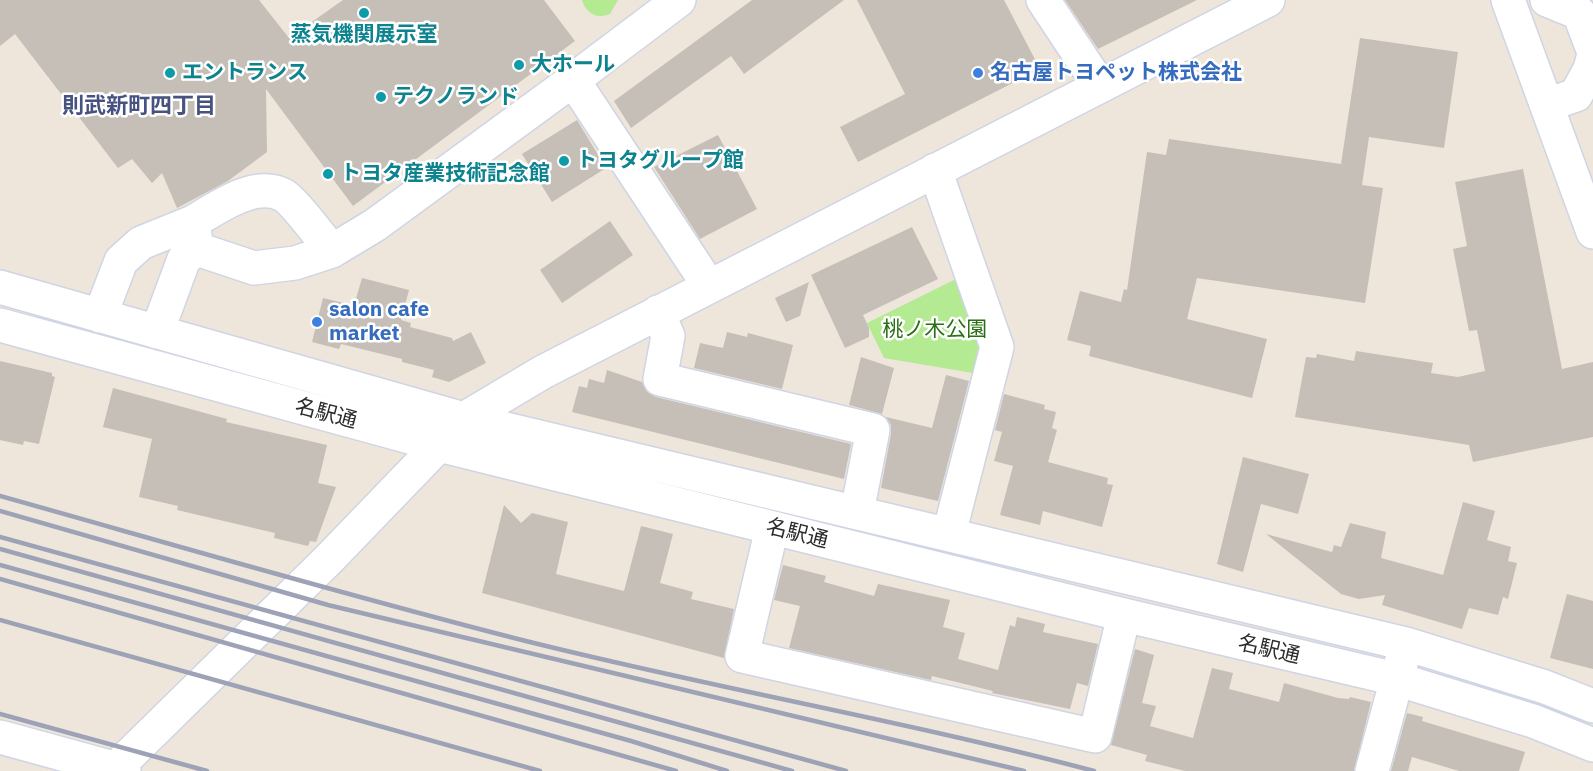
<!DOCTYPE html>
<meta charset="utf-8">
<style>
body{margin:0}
canvas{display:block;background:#eee5db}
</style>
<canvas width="1593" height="771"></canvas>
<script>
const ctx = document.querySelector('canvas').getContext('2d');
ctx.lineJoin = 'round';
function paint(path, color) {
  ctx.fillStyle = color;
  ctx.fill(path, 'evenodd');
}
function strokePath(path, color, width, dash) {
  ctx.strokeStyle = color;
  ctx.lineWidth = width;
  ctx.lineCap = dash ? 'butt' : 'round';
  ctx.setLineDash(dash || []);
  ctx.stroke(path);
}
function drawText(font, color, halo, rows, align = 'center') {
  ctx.font = font + ' "IBM Plex Sans","Noto Sans JP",sans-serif';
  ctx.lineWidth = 5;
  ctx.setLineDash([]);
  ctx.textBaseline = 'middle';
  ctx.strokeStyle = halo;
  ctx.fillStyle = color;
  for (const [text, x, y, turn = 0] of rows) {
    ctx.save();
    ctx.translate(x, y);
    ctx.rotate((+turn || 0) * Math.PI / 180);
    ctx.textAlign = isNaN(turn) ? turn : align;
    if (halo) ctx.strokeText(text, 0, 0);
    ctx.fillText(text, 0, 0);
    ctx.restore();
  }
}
paint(new Path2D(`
 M582 0H618L610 14C597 19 586 14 582 0Z
 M956 279 982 348 973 373 884 358 867 323Z`), '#b3ea92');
paint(new Path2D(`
 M0 0H259L289 38 343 0H544L575 41 353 206 266 89 267 152 228 181 177 208 162 173 152 183 132 159 118 168 15 34 0 46Z
 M752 0H844L744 74 731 56 631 128 614 101Z
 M857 0H1004L1040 69 858 162 840 127 905 94Z
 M1065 0H1197L1098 49Z
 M1360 38 1458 52 1444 148 1369 137 1362 185 1383 188 1365 303 1197 278 1187 319 1267 339 1252 398 1089 356 1091 346 1067 340 1080 291 1121 302 1124 289 1127 290 1147 152 1166 155 1169 139 1341 164Z
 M577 120 606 168 552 202 522 154Z
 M718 135 757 209 700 239 654 167Z
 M1523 169 1562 369 1593 362V437L1473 462 1469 445 1295 417 1306 357 1316 358 1317 354 1354 361 1356 351 1433 363 1431 373 1458 377 1485 371 1477 330 1469 331 1453 249 1467 246 1455 182Z
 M610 221 633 255 562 303 540 270Z
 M912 227 938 279 863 315 869 328V337L845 348 811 275Z
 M362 278 409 290 401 320 411 323 410 327 452 338 453 341 471 332 486 363 449 382 432 377 434 370 402 362V359L341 344 339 349 312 342 323 298 352 305 353 301 355 302Z
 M809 282 800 316 786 322 775 298Z
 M727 332 747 337 748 333 793 345 782 389 694 368 700 343 723 348Z
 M861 357 894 368 882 414 849 405Z
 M0 361 52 373V376L55 377 39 444 24 441 23 445 0 440Z
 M607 370 642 382 647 392 656 397 851 444 844 479 572 412 579 386 587 388 589 379 604 383Z
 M946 375 969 381 938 501 881 488 891 434V425L886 417 932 428Z
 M113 388 227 419 226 422 327 445 318 483 336 487 316 542 310 541 308 546 274 538 275 533 177 510 178 506 139 497 152 439 103 427Z
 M1004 394 1045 405 1044 409 1056 412 1052 428 1057 430 1048 462 1108 478 1107 484 1113 485 1102 527 1043 511 1040 525 1000 515 1013 466 994 461 1002 432 995 430Z
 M1243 457 1309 474 1298 514 1261 504 1243 572 1217 564Z
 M1463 502 1495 511 1487 540 1511 547 1508 561 1517 563 1508 599 1503 597 1498 615 1469 608 1462 629 1382 605 1385 595 1359 599 1341 594 1266 534 1332 552 1334 545 1341 547 1350 523 1386 532 1381 558 1443 575Z
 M504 505 521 523 532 513 568 522 556 574 624 591 641 526 673 534 660 583 693 592 691 599 734 609 724 658 482 593Z
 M783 565 826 576 824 582 874 596 878 584 950 600 943 627 965 633 958 659 998 670 1010 625 1015 627 1017 617 1045 624 1043 632 1098 644 1088 686 1077 683 1070 709 992 693 993 691 932 676 931 680 789 648 800 606 774 600Z
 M1567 594 1593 601V669L1550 658Z
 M1135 649 1154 655 1142 703 1156 706 1150 726 1193 738 1212 668 1233 673 1229 689 1279 702 1284 683 1338 698 1349 699 1350 697 1371 702 1354 771H1185L1145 761 1147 755 1111 745Z
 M1407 713 1423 717 1422 721 1525 752 1519 771H1459L1412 757 1408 771H1391Z`), '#c6bfb8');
const minor = new Path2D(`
 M1043 0 1100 86
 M1508 0 1593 232
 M1547 0 1579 13 1593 50
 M573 80 679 0
 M1547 105 1576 95 1590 69 1593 58
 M935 170 997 347 949 534
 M332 251C322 239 294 201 283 195 255 180 217 208 193 222L197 249 254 268 295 263 332 251 375 225 573 80 709 286
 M0 287 464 419 1406 644 1545 687 1593 706
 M658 312 668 336 660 379 873 430 857 512
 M100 316 121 261 141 243 193 222
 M0 325 439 445 1124 615 1396 679 1533 721 1593 745
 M157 332 184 259 197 249
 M772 528 742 656 1095 736 1124 615
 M0 737 124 771
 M113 771 328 560 464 419 543 372 1268 0
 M1372 771 1402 660`);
strokePath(minor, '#d0d5e5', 36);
strokePath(minor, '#fff', 33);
strokePath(new Path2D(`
 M0 496C171 544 342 594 514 638 706 687 902 720 1094 771
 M0 511 328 605 1024 771
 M0 537 846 771
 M0 549 792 771
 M0 565 631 741 727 771
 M0 579 676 771
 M0 620 540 771
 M0 714 207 771`), '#9da2b7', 4.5);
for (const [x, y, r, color] of [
 [364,13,6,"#0f9aa8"],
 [519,65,6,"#0f9aa8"],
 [170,73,6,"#0f9aa8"],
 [978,73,6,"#3f7fe0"],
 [381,97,6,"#0f9aa8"],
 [564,161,6,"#0f9aa8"],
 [328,174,6,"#0f9aa8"],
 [317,322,6,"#3f7fe0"]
]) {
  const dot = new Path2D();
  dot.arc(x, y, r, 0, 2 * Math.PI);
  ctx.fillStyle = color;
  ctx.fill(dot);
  strokePath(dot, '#fff', 2);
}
drawText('bold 21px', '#0d838f', '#fff', [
 ["蒸気機関展示室",364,35,"center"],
 ["大ホール",531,65],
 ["エントランス",182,73],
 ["テクノランド",393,97],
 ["トヨタグループ館",576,161],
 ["トヨタ産業技術記念館",340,174]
], 'left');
drawText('bold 21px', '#366cbe', '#fff', [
 ["名古屋トヨペット株式会社",990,73],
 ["salon cafe",329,310],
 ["market",329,334]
], 'left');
drawText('21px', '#296f13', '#fff', [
 ["桃ノ木公園",935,330]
]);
drawText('21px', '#2b2b2b', '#fff', [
 ["名駅通",326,414,15],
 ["名駅通",797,534,14],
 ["名駅通",1269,650,13]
]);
drawText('bold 22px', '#465280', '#fff', [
 ["則武新町四丁目",139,107]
]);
</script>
